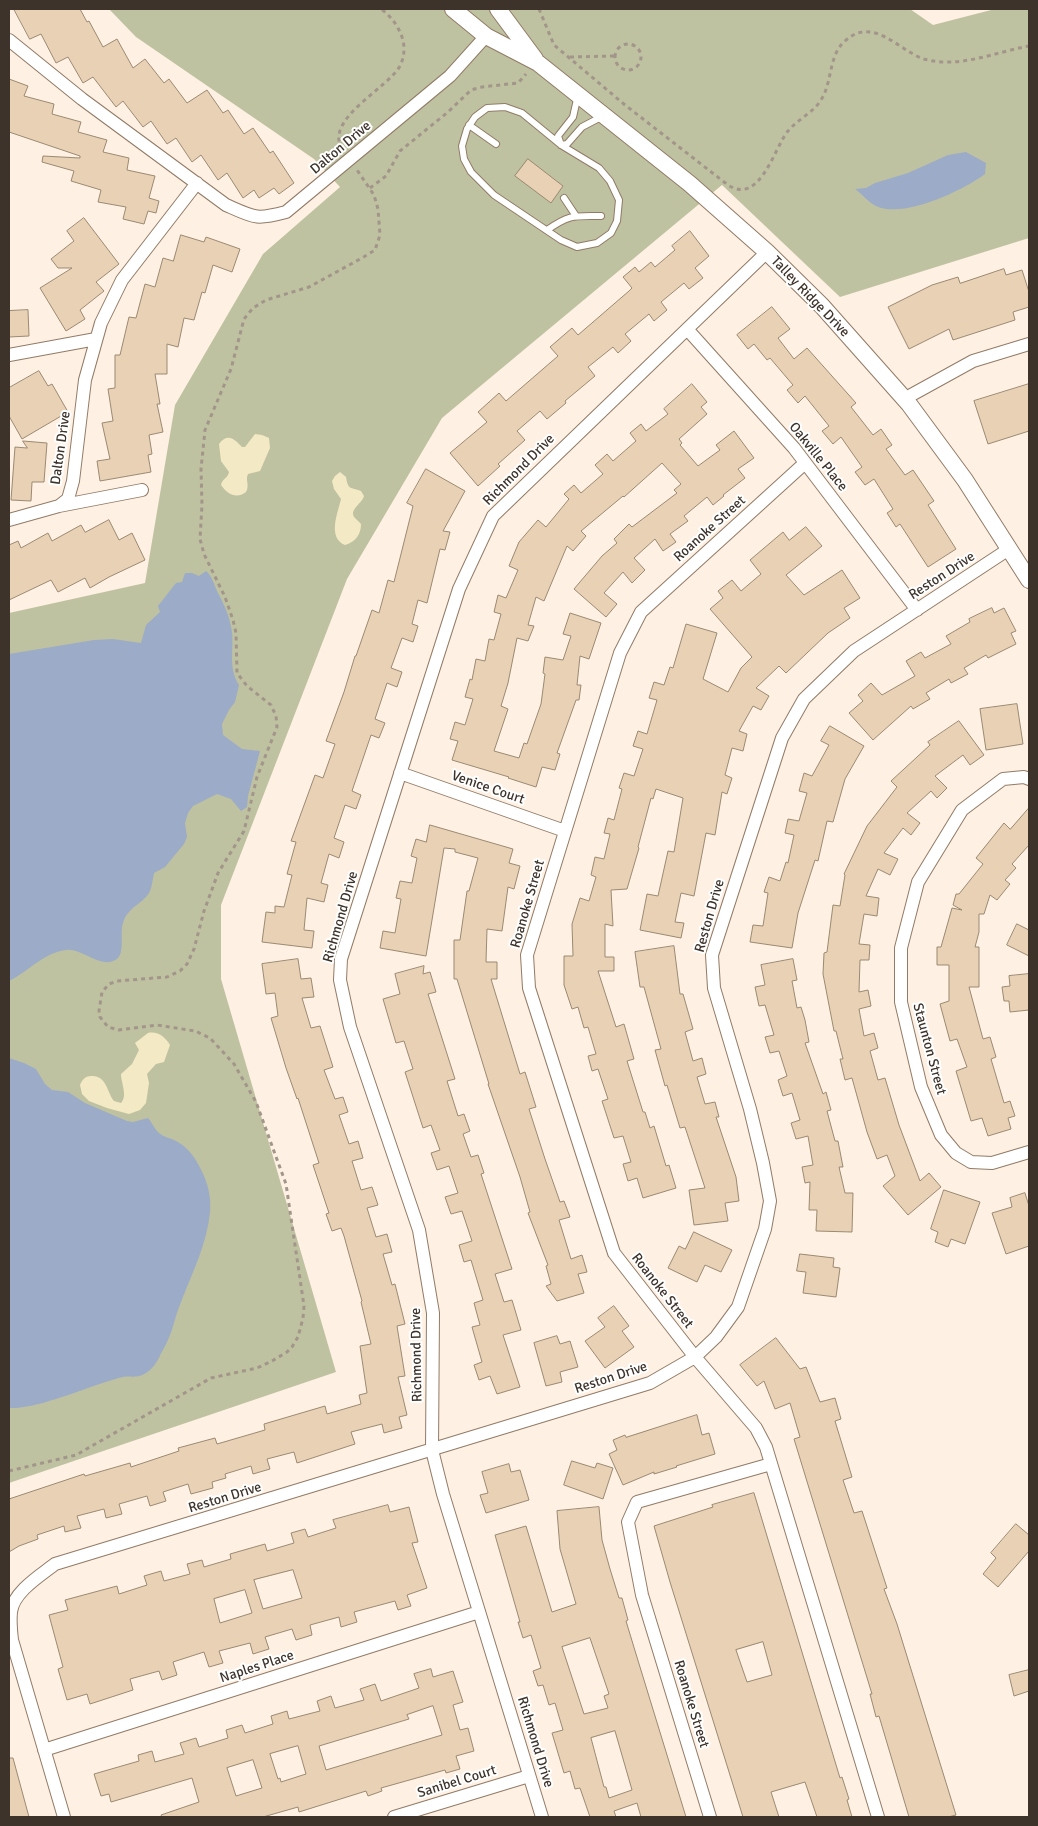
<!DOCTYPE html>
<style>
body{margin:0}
#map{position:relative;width:1038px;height:1826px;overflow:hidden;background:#fef0e2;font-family:Signika,sans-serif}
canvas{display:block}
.frame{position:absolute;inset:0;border:10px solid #3d332b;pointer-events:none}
</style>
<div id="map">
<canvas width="1038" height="1826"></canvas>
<div class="frame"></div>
</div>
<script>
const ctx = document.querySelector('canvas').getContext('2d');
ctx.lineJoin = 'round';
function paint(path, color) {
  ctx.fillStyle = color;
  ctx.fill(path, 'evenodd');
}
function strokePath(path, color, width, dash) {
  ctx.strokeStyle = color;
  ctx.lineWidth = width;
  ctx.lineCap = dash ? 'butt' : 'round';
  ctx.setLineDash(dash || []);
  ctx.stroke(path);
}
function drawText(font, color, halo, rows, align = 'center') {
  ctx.font = font + ' Signika,sans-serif';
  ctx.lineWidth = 4;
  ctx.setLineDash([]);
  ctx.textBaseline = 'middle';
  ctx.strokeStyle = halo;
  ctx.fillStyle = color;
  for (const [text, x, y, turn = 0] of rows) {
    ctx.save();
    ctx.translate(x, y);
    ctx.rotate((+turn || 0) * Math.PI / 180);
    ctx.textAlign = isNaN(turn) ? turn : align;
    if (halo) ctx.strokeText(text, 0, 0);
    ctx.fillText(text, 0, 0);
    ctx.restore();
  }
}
paint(new Path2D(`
 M109 9H910L933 25 995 9H1029V238L840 297 722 185 442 418 347 579 221 905V979L336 1372 9 1483V613L145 583 175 405 263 254 340 187 314 159 136 37Z`), '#bfc2a1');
paint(new Path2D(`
 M255 434 262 435 269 438 270 448 260 471 248 474C245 480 250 485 246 492 237 499 228 495 221 485 222 479 228 478 229 472L221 461 219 444C228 432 235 440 242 447H245Z
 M340 472 346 477C348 490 350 487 361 491L364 496C362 504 348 510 355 518 357 520 359 522 361 524 361 535 355 542 345 545 327 538 338 512 341 499L334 489 332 481 335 476Z
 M148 1033C158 1031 165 1037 170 1045L164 1062 156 1064 147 1074 149 1083 146 1103 140 1110 129 1114 107 1108 89 1101 82 1094 80 1085C82 1080 85 1076 91 1076 107 1075 107 1093 114 1101L121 1103C128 1096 121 1083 121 1074L132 1064 139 1050 135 1043Z`), '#f3e9c4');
paint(new Path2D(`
 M966 152 986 163 985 174C962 191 903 219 876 206 869 203 862 194 855 189L866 188 875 183 908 173 948 155Z
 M206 571C212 576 214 584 217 591 224 604 230 617 232 632 234 650 228 668 239 685L235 702 229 710 222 724 223 735 242 749 260 751 248 796 247 807 241 811 231 799 217 794 193 806 188 813 185 823 187 837 184 844 165 867 154 873C153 878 152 886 150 891 144 904 128 906 123 923 119 934 127 957 113 961 98 967 82 948 66 950 43 953 28 972 9 981V654L94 640 113 639 141 643 146 625 160 612 158 606 176 583 182 582 185 573H192L199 576Z
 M9 1058 24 1063 36 1069 45 1084 52 1090 68 1092 85 1103 127 1121 133 1122 148 1118C152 1122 154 1129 159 1133 163 1137 171 1138 176 1141 189 1147 198 1162 204 1176 209 1188 211 1199 210 1212 207 1244 192 1273 181 1302 174 1319 173 1332 164 1348 159 1356 158 1363 150 1370 137 1381 132 1374 119 1378 85 1387 52 1404 17 1408H9Z`), '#9babc8');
const building = new Path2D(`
 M14 9H80L87 22 89 21 103 47 117 39 133 68 145 59 164 83 169 79 187 103 207 90 223 113 228 110 244 134 253 128 270 153 273 151 294 183 279 194 274 188 259 198 254 190 243 198 227 173 218 180 201 155 192 162 176 138 167 144 151 121 143 127 123 101 116 107 93 77 83 83 68 57 56 63 41 34 30 39Z
 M9 79 28 86 24 96 54 104 52 114 81 122 78 132 107 140 103 152 129 158 127 170 155 176 149 198 159 201 156 213 148 211 144 224 123 219 126 207 98 202 101 190 71 181 74 171 42 162 43 156 80 158V156L9 132Z
 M528 159 563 186 551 203 515 176Z
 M84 218 119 264 96 282 104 291 80 310 85 319 66 331 40 288 72 268H58L51 259 74 241 67 231Z
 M690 231 709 256 695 268 703 278 689 289 684 283 661 302 667 310 654 321 649 314 625 334 631 341 618 353 613 347 588 367 595 376 565 401 566 403 547 419 540 411 517 431 525 440 498 464 500 466 478 486 450 453 487 422 478 412 499 393 506 401 558 356 550 347 572 328 578 335 629 291 632 288 623 277 635 267 639 272 651 262 655 267 675 250 672 246Z
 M181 235 204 242 206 237 240 249 232 272 213 265 205 293 202 292 194 320 184 318 178 347 167 344V374H155L160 404H157L163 432 149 435 152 454 148 455 151 472 100 481 97 461 110 459 102 423 113 421 108 389 115 388V355H120L129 317 136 318 145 284 155 287 163 258 173 261Z
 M1004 269 1006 275 1022 270 1029 292V307L1013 312 1015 320 953 340 949 329 909 349 888 307 932 285 958 277 960 283Z
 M772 307 790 329 778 338 794 359 807 348 856 403 851 407 873 435 881 429 892 445 886 449 905 475 913 470 934 501 928 505 956 549 928 567 900 524 896 527 887 513 893 509 874 479 865 485 855 472 862 467 841 437 833 444 822 431 829 426 805 396 798 403 787 390 793 385 770 358 767 360 754 344 748 349 737 335Z
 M28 310 29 336 9 337V311Z
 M39 371 48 386 52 384 68 412 22 439 9 416V388Z
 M692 384 707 402 701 407 707 414 679 439 682 443 680 445 698 466 720 450 716 445 734 431 754 458 738 469 745 478 723 495 724 496 713 505 707 497 684 516 688 521 670 534 676 542 663 551 655 539 634 558 645 570 632 583 623 572 604 593 617 604 606 617 574 589 602 556 617 543 614 539 629 524 632 527 677 493 674 490 681 484 662 463 624 497 623 496 581 531 586 536 573 551 567 546 544 601 536 597 528 625 534 626 528 641 517 638 508 683 501 706 508 709 494 751 519 758 524 743 527 744 541 704 545 674 543 673 545 657 563 660 571 636 563 634 570 613 601 623 589 659 580 656 577 685H581L579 700H576L557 753 560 754 555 770 542 767 536 787 508 778 509 777 452 760 458 741 450 739 455 722 465 725 473 699 465 697 470 679 472 680 476 659 485 661 489 639 494 640 501 614 494 612 498 595 506 598 518 570 509 566 519 542 538 520 546 527 569 499 564 494 574 485 581 493 603 474 595 465 607 454 613 461 636 441 630 433 641 424 646 431 668 414 664 409Z
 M1029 384V431L988 444 974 401Z
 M23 441 47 443 44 482H32L31 501 11 500 15 447 27 448Z
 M426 469 465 491 443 531 450 532 445 550 440 549 427 603 418 600 412 624 418 626 413 642 402 638 391 668 402 672 397 687 387 683 375 719 385 723 379 738 371 735 352 791 361 795 356 809 345 805 334 838 344 842 339 858 329 854 321 883 328 885 324 902 307 898 304 930 314 931 312 948 262 942 266 912 275 913V906L284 907 292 875 287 874 296 842 291 841 315 775 323 778 335 744 326 741 344 692 355 656H356L372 610 379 613 388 580 394 582 413 506 407 503Z
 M109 520 119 540 132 533 145 560 109 577 90 588 85 578 58 592 51 580 9 600V545L18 541 21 548 48 533 52 541 81 525 85 532Z
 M806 527 822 546 786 575 804 595 842 570 860 598 844 608 850 618 828 633 786 673 779 666 756 688 769 696 761 710 753 706 739 731 747 734 743 751 732 748 725 775 732 778 727 794 722 792 715 835 706 833 694 896 681 893 675 922 684 923 681 938 640 930 647 894 658 896 668 851 674 852 683 798 656 789 653 799 651 798 638 847 639 848 627 889 611 890 613 926 605 924V957H614V971H598L616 1027 624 1024 634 1059 627 1061 643 1112H645L650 1128 654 1126 666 1166 669 1165 676 1188 643 1198 637 1178 628 1181 623 1164 631 1162 623 1136 614 1138 602 1101 608 1099 598 1069 592 1071 588 1056 596 1054 588 1027 584 1028 578 1007 572 1009 564 985V956H573L572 924 580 898 589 901 596 877 591 875 595 857 604 859 610 834 604 833 608 818 614 820 622 789 619 788 624 773 634 776 643 749 633 746 638 731 647 734 657 700 649 698 654 682 664 685 670 667 673 668 686 624 717 633 703 679 728 692 741 668 752 657 710 609 723 598 718 591 732 580 741 591 761 574 750 560 783 532 789 540Z
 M992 608 994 613 1004 608 1016 631 1011 633 1016 644 988 658 986 655 964 668 968 674 951 683 949 679 926 693 930 699 913 709 911 706 873 740 849 713 863 701 858 695 871 683 882 695 915 676 906 661 921 652 925 658 951 644 946 636 970 622 969 619Z
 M1017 704 1023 744 986 750 980 709Z
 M959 721 984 755 970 765 963 755 935 776 947 788 937 798 931 791 907 813 920 823 911 835 903 828 884 853 898 859 890 875 878 869 866 896 879 898 877 916 864 914 859 944 870 945 869 960H860L859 992 868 990 871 1006 859 1009 864 1036 874 1033 878 1048 870 1051 878 1080 885 1078 899 1125 920 1181 929 1173 941 1187 908 1215 883 1186 895 1176 887 1155 877 1159 867 1132 852 1078 845 1080 840 1059H843L836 1031H834L823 974 824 953 827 952 833 905 840 906 845 875 844 874 867 826 897 787 891 781 930 745 928 742Z
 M830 726 864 746 845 779 833 822 827 821 818 861 815 860 798 913 792 948 750 942 753 925 763 926 768 893 764 892 769 877 780 881 786 862 788 863 794 835 785 833 788 819 799 821 807 793 799 791 804 773 812 776 829 745 821 741Z
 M1029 808V845L1012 864 1016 868 1005 880 1010 884 997 900 990 895 984 914H979V932L975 947H979V987H969L983 1039 990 1037 996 1057 991 1059 1004 1103 1010 1101 1015 1116 1008 1118 1011 1129 988 1136 982 1118 971 1121 956 1071 967 1067 957 1039 950 1041 940 1004 949 1001V965H937V947H941L952 908 962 910 953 905 956 894H959L983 864 976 858 1004 823 1010 829Z
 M430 825 513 849 509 863 520 866 514 889 508 887 502 931 487 929 486 962H497V979H491L520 1074 525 1072 536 1107 529 1109 545 1159 560 1202 564 1201 570 1217 559 1220 571 1259 582 1255 587 1272 578 1274 584 1293 557 1301 546 1286 551 1284 546 1266 548 1265 528 1213 530 1212 520 1177 488 1084H489L457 979H454V940H460L467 891H469L478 858 455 852V849L444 848 426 956 380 948 383 931 395 933 401 899 396 898 400 881 412 883 417 858 411 856 416 839 426 842Z
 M1017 924 1029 930V956L1007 945Z
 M674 946 680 994H683L693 1029 685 1032 693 1061 702 1058 706 1074 697 1077 705 1104 715 1102 719 1117H716L736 1177 739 1201 725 1203 728 1221 694 1225 689 1190 705 1188 685 1127 680 1128 667 1085 665 1086 655 1050 661 1049 644 987H640L635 952Z
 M298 959 301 979 311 978 314 997 302 998 311 1028 320 1026 333 1067 324 1070 335 1099 343 1097 348 1112 339 1115 349 1144 358 1141 363 1158 352 1161 361 1190 372 1187 378 1205 367 1208 376 1237 387 1234 392 1252 383 1254 392 1285 395 1284 405 1324 397 1326 405 1376 398 1377 407 1415 399 1417 402 1428 384 1433 382 1424 351 1432 355 1444 297 1463 294 1452 267 1459 270 1469 253 1474 251 1466 225 1474 226 1478 212 1482 213 1488 191 1494 188 1484 163 1492 166 1501 150 1506 147 1496 119 1504 122 1514 106 1518 104 1509 77 1516 81 1528 65 1532 64 1526 37 1535 38 1539 19 1546 9 1552V1499L84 1474 85 1476 130 1463 131 1467 179 1451 178 1448 215 1438 217 1444 265 1430 264 1424 325 1406 327 1414 361 1404 359 1395 367 1393 360 1346 371 1344 361 1302 362 1301 344 1236 341 1228 332 1231 326 1214 329 1213 313 1165 319 1163 298 1098 297 1099 286 1068 271 1018 278 1016 275 993 266 994 262 964Z
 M793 959 797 980 792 981 797 1008 801 1007 805 1020 809 1042 805 1043 823 1094 826 1092 831 1110 827 1111 835 1141H838L843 1167H839L845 1193H853L852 1232 816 1231 817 1210H809L810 1182 805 1183 802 1167 813 1165 808 1136 796 1139 791 1123 800 1120 792 1093 783 1096 778 1080 787 1076 779 1051 770 1053 765 1037 774 1035 765 1005 759 1006 755 987 765 985 761 965Z
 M424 966 423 974 430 972 436 992 428 994 455 1079 447 1081 458 1116 464 1114 470 1131 463 1134 471 1157 478 1155 484 1173 481 1174 512 1269 495 1274 504 1302 512 1300 521 1330 503 1335 520 1387 497 1394 490 1376 479 1380 474 1365 482 1362 472 1327 480 1325 474 1303 483 1300 471 1260 464 1262 459 1245 472 1241 462 1211 451 1214 445 1197 458 1193 449 1166 437 1170 431 1153 440 1150 431 1125 423 1128 405 1072 413 1069 404 1041 396 1043 383 999 400 994 395 974Z
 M1029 974V1010L1010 1012 1009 1001H1004L1002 987 1010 986 1009 976Z
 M944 1190 980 1202 965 1244 951 1239 948 1247 935 1242 938 1232 931 1229Z
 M1025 1193 1029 1206V1246L1006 1254 992 1213 1012 1207 1010 1198Z
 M694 1232 732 1250 721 1272 705 1265 697 1282 668 1268 679 1246 685 1249Z
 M800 1254 834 1258 833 1267 840 1268 836 1297 803 1293 806 1272 797 1271Z
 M614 1306 629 1326 622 1331 634 1347 605 1368 585 1341 605 1327 598 1318Z
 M557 1336 560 1344 570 1341 578 1367 560 1372 562 1382 546 1386 534 1343Z
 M776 1338 800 1369 806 1367 820 1402 835 1398 841 1419 835 1421 852 1477 843 1480 854 1513 862 1511 887 1588 884 1589 897 1624 956 1815 948 1817H909L879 1716 876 1717 870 1694H872L794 1439 800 1437 790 1403 775 1409 764 1381 757 1386 740 1365Z
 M697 1415 702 1435 709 1433 715 1454 676 1466 677 1467 654 1474V1472L623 1485 609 1454 617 1450 613 1440 625 1435 626 1437Z
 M572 1461 595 1468 597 1463 613 1468 603 1499 564 1485Z
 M509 1464 511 1472 520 1470 529 1500 486 1513 480 1495 488 1493 482 1472Z
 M754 1493 840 1778 842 1777 849 1799 847 1800 852 1817H817L805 1782 771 1792 779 1817H743L670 1582 654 1526 713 1507 712 1505ZM763 1642 772 1675 747 1682 736 1650Z
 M388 1505 390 1512 409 1507 418 1542 412 1543 427 1588 407 1595 411 1606 398 1610 395 1601 354 1612 357 1622 341 1627 339 1617 310 1625 312 1635 296 1640 292 1629 265 1637 269 1649 253 1654 250 1643 219 1651 223 1663 209 1667 204 1652 173 1662 177 1675 162 1680 159 1671 130 1679 133 1690 90 1704 87 1694 67 1700 58 1669 63 1667 49 1615 68 1610 65 1600 117 1586 119 1594 147 1585 144 1576 161 1571 164 1581 190 1574 187 1564 202 1560 204 1567 231 1559 230 1554 265 1544 267 1551 294 1543 291 1533 305 1529 308 1537 336 1528 333 1520ZM293 1570 302 1598 263 1609 254 1580ZM245 1590 252 1613 220 1623 214 1599Z
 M599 1507 602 1540 610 1569 619 1598H622L628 1620 626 1621 636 1654 686 1817H641L637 1803 614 1811 616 1817H590L580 1788 575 1789 570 1771 564 1773 552 1733 563 1730 555 1703 549 1705 543 1685 538 1686 533 1671 541 1668 531 1635 523 1638 518 1622H520L495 1535 526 1526 552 1612 576 1604 560 1549 557 1511ZM590 1638 609 1694 604 1696 608 1708 584 1714 562 1647ZM615 1731 632 1790 609 1798 606 1787H604L591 1738Z
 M1016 1524 1029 1535V1551L998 1587 983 1574 996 1558 991 1553Z
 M431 1669 433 1677 453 1671 463 1702 453 1705 460 1730 468 1728 474 1751 456 1756 460 1769 446 1773 445 1770 381 1788 382 1791 368 1796 366 1791 299 1812 298 1807 263 1817H162L161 1815 199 1802 192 1778 111 1802 109 1794 101 1796 94 1774 139 1761 138 1755 152 1751 155 1762 184 1754 180 1743 196 1738 199 1747 228 1738 226 1730 242 1725 245 1733 273 1724 271 1716 287 1711 289 1719 320 1711 317 1701 331 1696 335 1708 364 1700 360 1689 375 1684 381 1701 419 1688 414 1674ZM433 1706 442 1735 326 1770 319 1746 409 1719 407 1715ZM298 1746 306 1774 281 1782 280 1778 278 1779 270 1754ZM253 1760 262 1788 236 1796 227 1768Z
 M1029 1670V1691L1014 1696 1009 1675Z
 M9 1758H13L29 1817H9Z`);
paint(building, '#e8d1b4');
strokePath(building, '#9b8972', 1);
const service = new Path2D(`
 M469 125 496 144
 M561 145 522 113 505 107 487 108 475 117 467 129 462 146 464 159 471 172 494 195 561 240 577 247 597 243 611 233 617 221 619 200 610 181 599 168 561 145 558 136 573 117 578 95
 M561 145 567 144 582 127 601 117
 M564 198 576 216
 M547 230C570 214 574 216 601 216`);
const minor = new Path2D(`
 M9 40 82 99 226 205C255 218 256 220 286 212L450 76 486 36
 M687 329 794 448 917 610
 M9 355 96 339
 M904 399 973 361 1029 344
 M805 463 641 612 620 653 527 955 529 988 614 1253 695 1357 756 1428 766 1447 878 1817
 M59 506 142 490
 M9 520 59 506 68 499 73 481 85 380 101 323 122 280 197 183
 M400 773 565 831
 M1029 779 1024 777 1003 779 962 810 918 882 901 948V1002L921 1087 941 1135 956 1153 971 1162 992 1163 1029 1152
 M44 1750 479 1612
 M64 1817 12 1640C11 1631 10 1621 11 1612 13 1592 41 1575 55 1564L650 1383 695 1357 716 1337 738 1307 765 1229 770 1201 763 1163 750 1109 714 988 712 955 782 738 804 699 854 651 1009 549
 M394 1817 529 1776
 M542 1817 443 1494 432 1450 433 1313 419 1230 350 1027 340 980 341 959 459 589 493 516 767 252
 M710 1817 642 1595 628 1522 637 1502 771 1464`);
const tertiary = new Path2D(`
 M453 9 486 36 538 63 690 184 767 252 822 306 909 404 965 480 1029 580
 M498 9 535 59`);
strokePath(service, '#917b67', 8);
strokePath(minor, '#917b67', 14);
strokePath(tertiary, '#917b67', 18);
strokePath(new Path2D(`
 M539 9 554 45 625 105 728 185C760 206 774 148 788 131 798 119 813 113 821 100 833 81 828 56 845 41 873 15 899 51 924 59 958 69 996 52 1029 46
 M615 57a13 13 0 1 1 26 0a13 13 0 1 1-26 0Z
 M570 57 614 56
 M342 149C324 119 387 89 400 66 404 58 405 49 403 40 399 27 392 17 381 9
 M370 188 386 176 400 151 448 112 471 90 482 87 518 83 526 74
 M9 1471 76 1455 211 1378 257 1368 272 1361 287 1352 292 1347 298 1337 303 1318 304 1306 286 1184 256 1102 234 1064 210 1038 195 1031 157 1025 119 1030 108 1027 100 1017 99 1011 102 992 109 984 117 981 167 977 180 971 187 964 194 949 204 911 218 873 244 831 257 777 277 727 276 716 271 705 247 686 237 673 236 633 233 620 225 597 204 554 200 539 202 505 201 469 205 430 231 369 244 319 253 308 266 300 309 287 362 258 375 250 380 235 378 209 374 195 357 170`), '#a2958a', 3, [4, 4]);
strokePath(service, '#fff', 6);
strokePath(minor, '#fff', 12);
strokePath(tertiary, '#fff', 16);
drawText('14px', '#3d332b', '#fff', [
 ["Dalton Drive",341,148,-40],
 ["Talley Ridge Drive",810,297,46],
 ["Dalton Drive",61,448,-82],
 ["Oakville Place",818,457,51],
 ["Richmond Drive",519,470,-45],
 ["Roanoke Street",710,529,-42],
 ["Reston Drive",942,576,-33],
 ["Venice Court",488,788,19],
 ["Roanoke Street",528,904,-74],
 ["Reston Drive",710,916,-74],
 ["Richmond Drive",341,917,-74],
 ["Staunton Street",929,1049,75],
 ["Roanoke Street",662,1291,52],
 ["Richmond Drive",417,1355,-91],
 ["Reston Drive",611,1378,-18],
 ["Reston Drive",225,1498,-17],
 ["Naples Place",257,1667,-18],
 ["Roanoke Street",691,1704,73],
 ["Richmond Drive",535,1742,73],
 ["Sanibel Court",457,1782,-17]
]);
</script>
